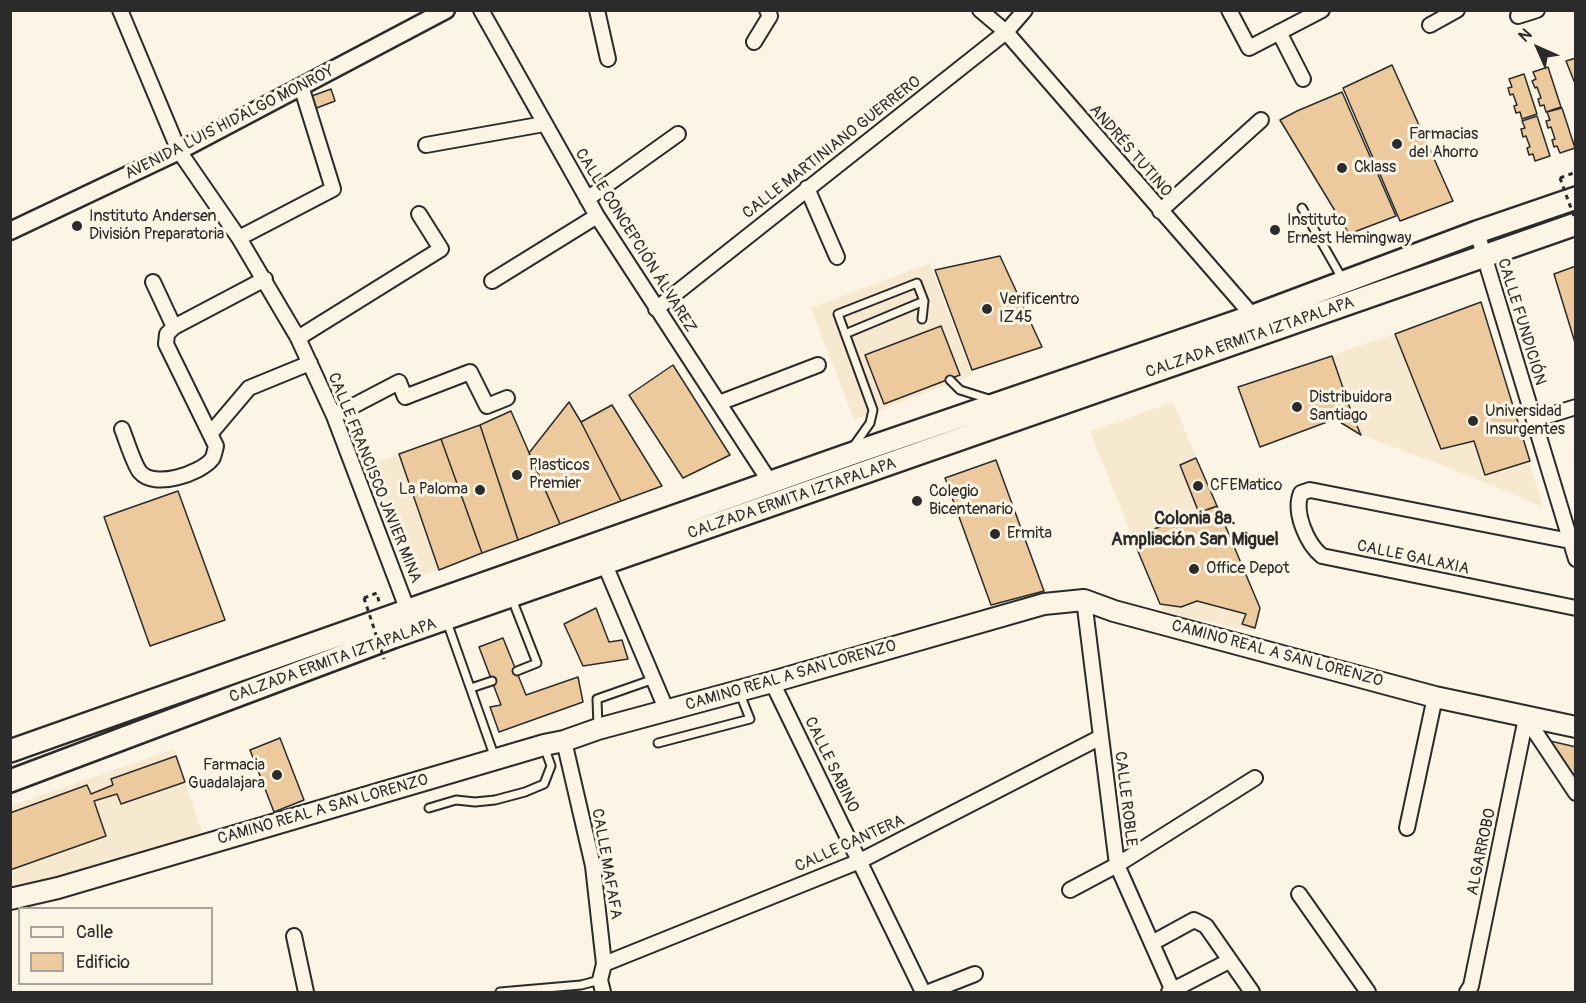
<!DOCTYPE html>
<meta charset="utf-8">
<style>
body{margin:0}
#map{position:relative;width:1586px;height:1003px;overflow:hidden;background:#fcf5e5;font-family:Pangolin,sans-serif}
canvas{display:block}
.frame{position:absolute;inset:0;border:12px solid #2b2b2b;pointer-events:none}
.legend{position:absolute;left:18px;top:907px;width:195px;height:78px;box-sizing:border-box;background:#fcf5e5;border:2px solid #a8a49b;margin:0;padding:8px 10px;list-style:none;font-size:18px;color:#2b2b2b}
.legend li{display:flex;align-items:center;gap:12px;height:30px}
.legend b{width:30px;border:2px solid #a8a49b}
.north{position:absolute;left:1508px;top:18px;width:60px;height:60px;-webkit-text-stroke:4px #fcf5e5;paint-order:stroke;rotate:315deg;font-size:16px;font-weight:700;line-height:24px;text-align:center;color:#2b2b2b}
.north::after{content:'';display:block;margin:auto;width:21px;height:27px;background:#2b2b2b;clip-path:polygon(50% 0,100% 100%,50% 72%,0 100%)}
</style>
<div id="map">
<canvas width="1586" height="1003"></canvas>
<div class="frame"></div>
<ul class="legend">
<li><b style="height:8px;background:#fcf5e5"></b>Calle</li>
<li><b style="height:16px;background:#ecca9e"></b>Edificio</li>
</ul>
<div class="north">N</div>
</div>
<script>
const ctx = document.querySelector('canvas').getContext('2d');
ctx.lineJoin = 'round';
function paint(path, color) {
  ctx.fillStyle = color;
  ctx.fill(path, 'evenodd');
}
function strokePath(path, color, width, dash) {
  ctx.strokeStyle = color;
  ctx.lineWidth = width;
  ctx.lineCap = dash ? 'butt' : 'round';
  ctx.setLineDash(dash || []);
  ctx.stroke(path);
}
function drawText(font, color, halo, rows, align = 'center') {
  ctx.font = font + ' Pangolin,sans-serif';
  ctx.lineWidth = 6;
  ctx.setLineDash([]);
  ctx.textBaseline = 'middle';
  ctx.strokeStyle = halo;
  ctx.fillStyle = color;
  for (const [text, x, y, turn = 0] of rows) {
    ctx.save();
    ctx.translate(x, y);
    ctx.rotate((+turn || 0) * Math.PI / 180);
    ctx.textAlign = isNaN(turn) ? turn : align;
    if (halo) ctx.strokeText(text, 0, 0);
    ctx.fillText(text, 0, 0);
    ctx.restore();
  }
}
paint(new Path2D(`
 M930 263 972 375 854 420 811 308Z
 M1481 302 1543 507 1447 467 1361 435 1335 419 1260 447 1238 387 1395 334Z
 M1173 402 1260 608 1254 631 1163 612 1090 432Z
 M441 439 482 553 408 581 364 467Z
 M174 749 204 839 11 889V806Z`), '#f7e8d0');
const building = new Path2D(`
 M1576 58V86L1566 61Z
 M1392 65 1453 201 1400 221 1343 88Z
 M1548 67 1561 107 1546 112 1544 105 1540 106 1538 99 1541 98 1537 87 1535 88 1532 81 1536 79 1533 72Z
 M1524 74 1537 114 1522 119 1520 112 1516 113 1514 106 1517 105 1513 94 1510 95 1508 88 1512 87 1509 79Z
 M331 89 335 101 314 109 309 97Z
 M1342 92 1396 216 1349 234 1280 120 1297 111Z
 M1562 108 1575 148 1560 153 1557 146 1554 147 1552 140 1555 139 1551 127 1548 128 1546 121 1550 120 1547 112Z
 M1537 116 1550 156 1535 161 1533 154 1529 155 1527 148 1530 147 1526 136 1523 137 1521 129 1525 128 1522 121Z
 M1000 256 1042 347 972 370 935 270Z
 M1576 266V346L1554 274Z
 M1481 302 1530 461 1485 475 1474 441 1441 449 1395 334Z
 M941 326 960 375 884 404 865 355Z
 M1332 356 1353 417 1361 435 1335 419 1260 447 1238 387Z
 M673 365 730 455 683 478 629 395Z
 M569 402 581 422 621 501 560 524 529 453Z
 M612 405 662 486 621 501 581 422Z
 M511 411 560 524 518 540 480 425Z
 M480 425 518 540 482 553 441 439Z
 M441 439 482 553 439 570 399 454Z
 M1196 458 1217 506 1199 513 1180 465Z
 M996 460 1044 591 991 605 945 478Z
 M178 491 225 620 150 646 104 517Z
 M1217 506 1260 608 1255 628 1242 624 1246 614 1197 601 1181 607 1160 604 1132 537Z
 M596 608 609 642 622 640 628 659 583 666 564 624Z
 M503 638 526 695 578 677 583 702 499 732 490 707 501 705 479 647Z
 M280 738 304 800 274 812 250 750Z
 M1546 740 1576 747V776L1571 778Z
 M176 756 185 782 121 804 117 794 94 801 106 836 10 870V813L87 785 91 794 113 785 111 779Z`);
paint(building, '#ecca9e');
strokePath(building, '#2b2b2b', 1.5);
const service = new Path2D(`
 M1302 208 1343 280
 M845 334 924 301
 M950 380 960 390 992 400
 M853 447 870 423 873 410 838 314 917 283 924 301 922 319
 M512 599 537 663 517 671
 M447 622 495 758
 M471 688 492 681
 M598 727 597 699 654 679
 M658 743 750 719 740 694
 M429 808 456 800 475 802 495 800 525 792 544 784 551 766 544 746
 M500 992 581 985 600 980`);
const minor = new Path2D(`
 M120 10 179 151 239 238 298 338 334 416 408 611
 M481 10 597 216 770 482
 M597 10 608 59
 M980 10 1006 32 1253 316
 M1229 10 1249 48 1322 10
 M1518 16 1537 10
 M1430 25 1457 10
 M1279 32 1303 79
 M754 42 770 16 767 10
 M426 145 544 124
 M807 188 837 257
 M587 199 678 134
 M1160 211 1261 120
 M1477 232 1576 559
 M239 238 333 189 301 86
 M492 281 597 216
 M153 282 174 327
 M656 309 1006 32 1025 10
 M298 338 441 249 419 214
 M719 403 818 365
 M334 416 399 382 405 397 470 372 487 406 507 398
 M1534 420 1576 407
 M122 429C126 439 134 465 140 472 154 489 200 474 212 459 214 456 215 450 216 446L166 344 167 334 174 327 265 279
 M210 434 249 388 310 363
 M1570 541 1310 490 1301 493C1293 512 1307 544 1322 556L1576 608
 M605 565 667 711
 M1084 600 1117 865 1173 991
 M772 682 923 992
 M1526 718 1576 793
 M564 741 593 866 604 964 600 980 603 992
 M1407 828 1435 697
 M1070 890 1117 865 1255 778
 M1299 894 1368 992
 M294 936 306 992
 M1152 943 1194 920 1206 926 1252 992
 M604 964 860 861 1101 737
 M929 992 975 974
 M1169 992 1229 961
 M1467 992 1471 986 1526 718`);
const tertiary = new Path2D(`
 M10 231 179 151 446 10`);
const secondary = new Path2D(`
 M10 899 58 888 544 745 564 741 598 729 772 682 1044 604 1084 600 1114 611 1435 697 1576 727`);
const primary = new Path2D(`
 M10 751 848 455 1253 316 1477 232 1576 198
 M10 781 393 637 1576 224`);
strokePath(service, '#2b2b2b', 11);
strokePath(minor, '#2b2b2b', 18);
strokePath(tertiary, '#2b2b2b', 21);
strokePath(secondary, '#2b2b2b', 24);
strokePath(primary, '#2b2b2b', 26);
strokePath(new Path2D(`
 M1560 178 1576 172
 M364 598 377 593 379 602`), '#2b2b2b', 3, [4.5, 4.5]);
strokePath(service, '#fcf5e5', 7);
strokePath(minor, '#fcf5e5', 14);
strokePath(tertiary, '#fcf5e5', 16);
strokePath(secondary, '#fcf5e5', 20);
strokePath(primary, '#fcf5e5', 21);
strokePath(new Path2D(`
 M1560 178 1576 222
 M364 598 384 659`), '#2b2b2b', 3, [4.5, 4.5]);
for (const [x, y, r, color] of [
 [1397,144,6,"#2b2b2b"],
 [1342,168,6,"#2b2b2b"],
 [77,226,6,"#2b2b2b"],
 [1275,230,6,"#2b2b2b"],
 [987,309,6,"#2b2b2b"],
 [1297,407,6,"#2b2b2b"],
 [1473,421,6,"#2b2b2b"],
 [517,475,6,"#2b2b2b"],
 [1198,486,6,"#2b2b2b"],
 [480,490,6,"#2b2b2b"],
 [917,501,6,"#2b2b2b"],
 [995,534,6,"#2b2b2b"],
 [1194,569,6,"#2b2b2b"],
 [277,775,6,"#2b2b2b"]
]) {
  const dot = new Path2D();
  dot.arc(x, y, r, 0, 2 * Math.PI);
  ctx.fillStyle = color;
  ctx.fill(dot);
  strokePath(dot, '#fcf5e5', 2);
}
drawText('16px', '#2b2b2b', '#fcf5e5', [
 ["AVENIDA LUIS HIDALGO MONROY",230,123,-27],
 ["CALLE MARTINIANO GUERRERO",832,148,-38],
 ["ANDRÉS TUTINO",1130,151,49],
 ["CALLE CONCEPCIÓN ÁLVAREZ",635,241,58],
 ["CALLE FUNDICIÓN",1521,322,73],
 ["CALZADA ERMITA IZTAPALAPA",1250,338,-19],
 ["CALLE FRANCISCO JAVIER MINA",374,478,68],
 ["CALZADA ERMITA IZTAPALAPA",792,499,-19],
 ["CALLE GALAXIA",1413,558,12],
 ["CAMINO REAL A SAN LORENZO",1277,654,15],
 ["CALZADA ERMITA IZTAPALAPA",333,661,-20],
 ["CAMINO REAL A SAN LORENZO",791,676,-16],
 ["CALLE SABINO",831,765,64],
 ["CALLE ROBLE",1125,799,83],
 ["CAMINO REAL A SAN LORENZO",323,810,-16],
 ["CALLE CANTERA",850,844,-24],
 ["ALGARROBO",1482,852,-78],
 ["CALLE MAFAFA",606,864,80]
]);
drawText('16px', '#2b2b2b', '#fcf5e5', [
 ["Farmacias",1409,135],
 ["del Ahorro",1409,153],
 ["Cklass",1354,168],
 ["Instituto Andersen",89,217],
 ["División Preparatoria",89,235],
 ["Instituto",1287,221],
 ["Ernest Hemingway",1287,239],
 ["Verificentro",999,300],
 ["IZ45",999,318],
 ["Distribuidora",1309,398],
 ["Santiago",1309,416],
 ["Universidad",1485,412],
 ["Insurgentes",1485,430],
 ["Plasticos",529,466],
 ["Premier",529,484],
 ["CFEMatico",1210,486],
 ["La Paloma",468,490,"right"],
 ["Colegio",929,492],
 ["Bicentenario",929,510],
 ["Ermita",1007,534],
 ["Office Depot",1206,569],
 ["Farmacia",265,766,"right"],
 ["Guadalajara",265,784,"right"]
], 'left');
drawText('bold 18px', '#2b2b2b', '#fcf5e5', [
 ["Colonia 8a.",1195,519],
 ["Ampliación San Miguel",1195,540]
]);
</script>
